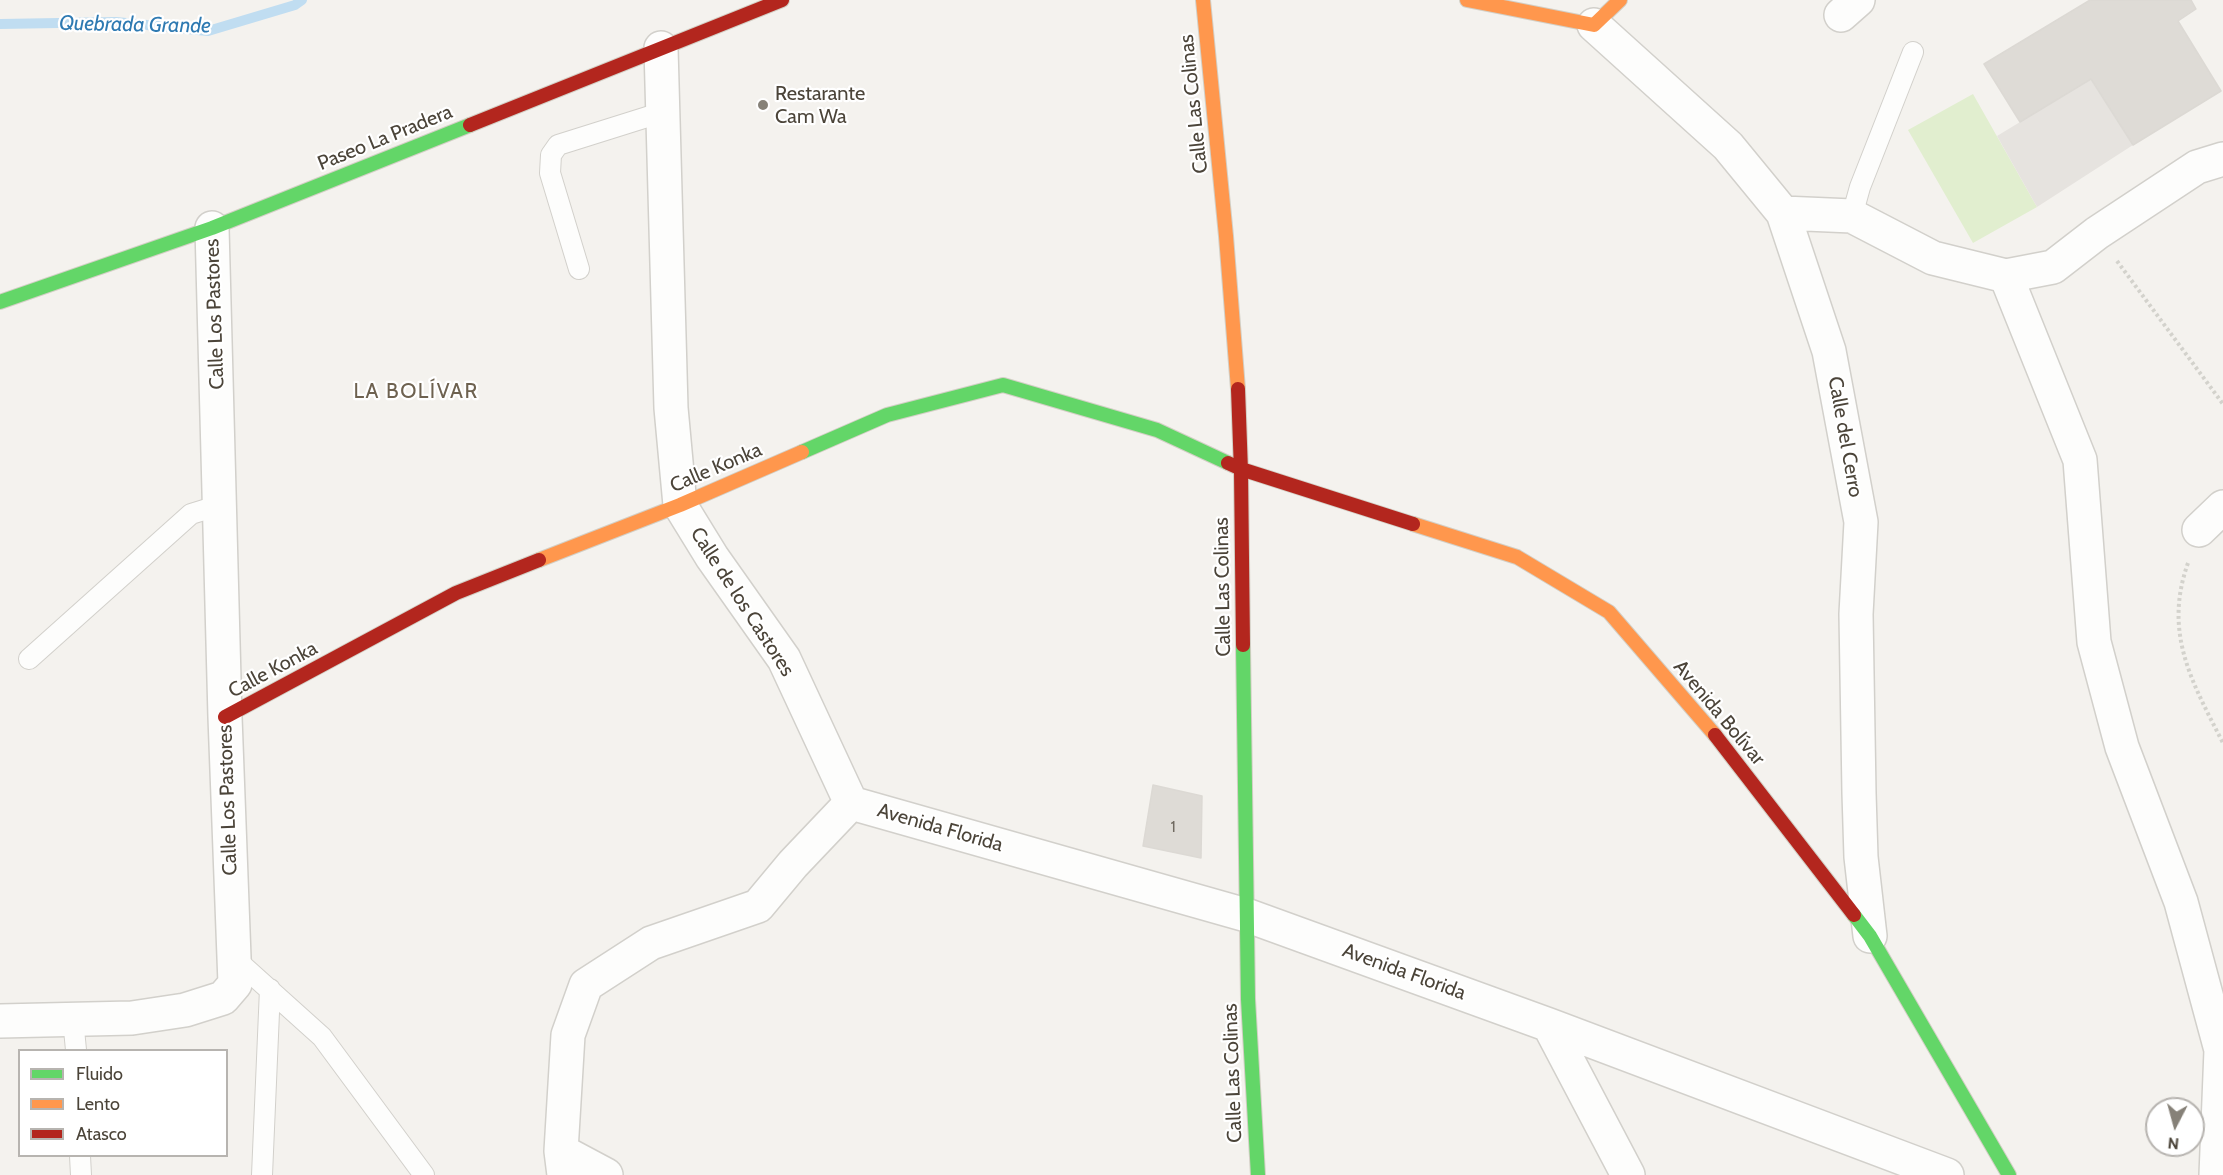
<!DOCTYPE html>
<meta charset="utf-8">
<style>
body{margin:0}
#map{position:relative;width:2223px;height:1175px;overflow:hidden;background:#f4f2ee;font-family:Cabin,sans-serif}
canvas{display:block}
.legend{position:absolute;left:18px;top:1049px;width:210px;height:108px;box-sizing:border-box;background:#fff;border:2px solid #b7b4b0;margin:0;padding:8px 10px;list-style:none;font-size:18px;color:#4b4439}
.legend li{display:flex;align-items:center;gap:12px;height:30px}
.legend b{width:30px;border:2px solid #b7b4b0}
.north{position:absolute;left:2145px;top:1097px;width:60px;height:60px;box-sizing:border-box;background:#fff;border:2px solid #b7b4b0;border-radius:50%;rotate:186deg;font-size:16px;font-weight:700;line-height:24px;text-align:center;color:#4b4439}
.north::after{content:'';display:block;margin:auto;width:21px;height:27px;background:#868178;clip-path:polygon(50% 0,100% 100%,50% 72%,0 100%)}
</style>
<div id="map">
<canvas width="2223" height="1175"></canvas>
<ul class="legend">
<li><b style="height:8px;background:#63d668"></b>Fluido</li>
<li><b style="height:8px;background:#ff974d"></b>Lento</li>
<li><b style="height:8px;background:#b3261e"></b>Atasco</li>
</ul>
<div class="north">N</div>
</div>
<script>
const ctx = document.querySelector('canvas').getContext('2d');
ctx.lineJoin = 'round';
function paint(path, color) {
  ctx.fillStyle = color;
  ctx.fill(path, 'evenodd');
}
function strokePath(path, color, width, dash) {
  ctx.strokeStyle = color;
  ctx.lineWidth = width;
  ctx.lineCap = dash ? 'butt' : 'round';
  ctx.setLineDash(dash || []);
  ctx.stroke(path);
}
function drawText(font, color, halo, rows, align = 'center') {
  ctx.font = font + ' Cabin,sans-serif';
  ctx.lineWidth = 4.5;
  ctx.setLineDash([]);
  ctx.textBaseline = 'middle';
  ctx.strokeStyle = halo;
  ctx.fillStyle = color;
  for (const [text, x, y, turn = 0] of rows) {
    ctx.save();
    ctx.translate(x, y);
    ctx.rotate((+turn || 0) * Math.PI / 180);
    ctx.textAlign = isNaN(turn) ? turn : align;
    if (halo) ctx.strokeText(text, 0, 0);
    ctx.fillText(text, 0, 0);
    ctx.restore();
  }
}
paint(new Path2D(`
 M1973 94 2037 207 1973 243 1908 130Z`), '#e1eecf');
paint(new Path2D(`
 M2091 79 2133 145 2037 207 1997 136Z`), '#e6e3df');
strokePath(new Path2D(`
 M0 24 116 22 208 31 295 5 302 0`), '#c0ddf1', 10);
const building = new Path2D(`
 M2090 0H2191L2196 9 2178 21 2221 91 2133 145 2091 79 2020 122 1984 64Z
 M1153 785 1202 796 1201 858 1143 846Z`);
paint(building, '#dedbd6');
strokePath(building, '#dcd9d4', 1.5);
const lane = new Path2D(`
 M1852 216 1860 187 1913 52
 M579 269 550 173 551 155 558 145 663 112
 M29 659 191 514 220 505
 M233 957 322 1037 424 1175
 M73 1019 76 1050
 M80 1156 81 1175
 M262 1175 270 989`);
const street = new Path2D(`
 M1841 15 1858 0
 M1594 25 1728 146 1783 213 1829 351 1861 522 1856 614 1859 793 1861 857 1870 936
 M1783 213 1852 216 1933 258 2006 276 2053 267 2097 233 2197 167 2223 159
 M2006 276 2080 460 2094 642 2122 747 2181 902 2221 1050 2216 1175
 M2199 530 2223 507
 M851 803 1246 915 1549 1025 1947 1175
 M0 1021 132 1018 185 1010 223 998 235 984 225 717 212 228
 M1549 1025 1628 1175
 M561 1151 606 1175
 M564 1175 561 1151 568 1035 586 985 651 943 758 906 793 864 851 803 784 659 712 557 680 505 671 408 661 48`);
const fast = new Path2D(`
 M0 302 212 228 470 125
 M802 452 887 415 1003 385 1157 430 1228 463
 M1243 645 1248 999 1258 1175
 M1854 915 1870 936 2009 1175`);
const slow = new Path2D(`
 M1203 0 1226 236 1238 389
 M1467 0 1594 25 1620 0
 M1413 524 1517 557 1609 612 1715 735
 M539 560 680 505 802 452`);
const jam = new Path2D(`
 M470 125 782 0
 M1238 389 1241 471 1243 645
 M1228 463 1241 469 1413 524
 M225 717 456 593 539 560
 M1715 735 1854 915`);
strokePath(lane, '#d2d0cb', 22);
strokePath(street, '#d2d0cb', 36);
strokePath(fast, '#d3cfc5', 16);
strokePath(slow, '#d3cfc5', 16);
strokePath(jam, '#d3cfc5', 16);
strokePath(new Path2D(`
 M2117 261 2223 404
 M2188 563C2163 633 2192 682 2223 743`), '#d3d2cc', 4, [3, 3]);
strokePath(lane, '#fdfdfc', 20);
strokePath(street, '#fdfdfc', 33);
strokePath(fast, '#63d668', 14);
strokePath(slow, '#ff974d', 14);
strokePath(jam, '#b3261e', 14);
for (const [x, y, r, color] of [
 [763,105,6,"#868178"]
]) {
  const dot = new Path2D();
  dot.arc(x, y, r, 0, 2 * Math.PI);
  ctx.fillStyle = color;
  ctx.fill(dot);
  strokePath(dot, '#fff', 2);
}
drawText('16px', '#706a61', null, [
 ["1",1173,827]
]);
drawText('20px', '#4b4439', '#fff', [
 ["Restarante",775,94],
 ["Cam Wa",775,117]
], 'left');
drawText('20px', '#4b4439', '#fff', [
 ["Calle Las Colinas",1194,104,-96],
 ["Paseo La Pradera",385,138,-22],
 ["Calle Los Pastores",215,314,-92],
 ["Calle del Cerro",1845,437,80],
 ["Calle Konka",716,468,-23],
 ["Calle Las Colinas",1223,587,-91],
 ["Calle de los Castores",742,602,57],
 ["Calle Konka",273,670,-28],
 ["Avenida Bolívar",1719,713,50],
 ["Calle Los Pastores",228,800,-92],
 ["Avenida Florida",940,828,16],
 ["Avenida Florida",1404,972,20],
 ["Calle Las Colinas",1233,1073,-92]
]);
drawText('italic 21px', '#2e7ab2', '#fff', [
 ["Quebrada Grande",135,25,1]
]);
ctx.letterSpacing = '1.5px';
drawText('21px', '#6e6250', '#fff', [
 ["LA BOLÍVAR",416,392]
]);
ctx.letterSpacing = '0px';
</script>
